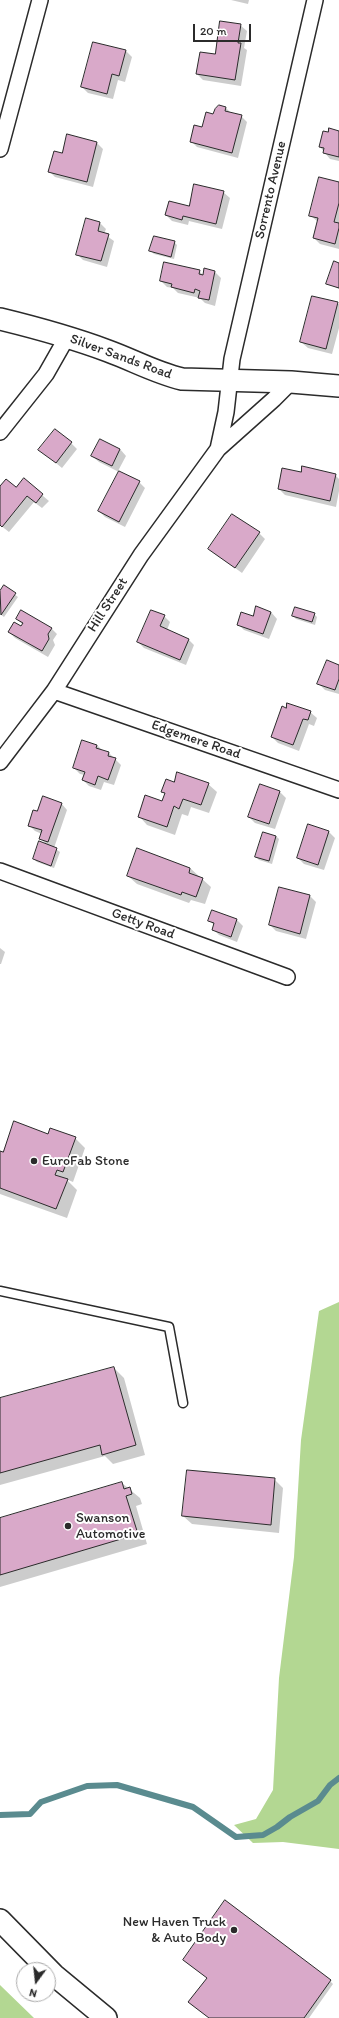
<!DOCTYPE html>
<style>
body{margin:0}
#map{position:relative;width:339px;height:2018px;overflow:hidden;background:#fff;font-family:Itim,sans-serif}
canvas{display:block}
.north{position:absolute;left:16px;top:1962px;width:40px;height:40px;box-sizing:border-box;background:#fff;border:1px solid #aaa;border-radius:50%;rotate:195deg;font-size:11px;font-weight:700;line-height:16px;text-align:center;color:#2b2b2b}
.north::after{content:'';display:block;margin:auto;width:14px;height:18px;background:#2b2b2b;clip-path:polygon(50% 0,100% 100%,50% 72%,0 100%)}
.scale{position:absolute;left:193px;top:24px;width:58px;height:18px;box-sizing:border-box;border:2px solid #2b2b2b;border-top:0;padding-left:5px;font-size:12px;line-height:14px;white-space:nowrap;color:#2b2b2b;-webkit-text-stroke:3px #fff;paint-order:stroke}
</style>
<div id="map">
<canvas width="339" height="2018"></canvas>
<div class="north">N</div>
<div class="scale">20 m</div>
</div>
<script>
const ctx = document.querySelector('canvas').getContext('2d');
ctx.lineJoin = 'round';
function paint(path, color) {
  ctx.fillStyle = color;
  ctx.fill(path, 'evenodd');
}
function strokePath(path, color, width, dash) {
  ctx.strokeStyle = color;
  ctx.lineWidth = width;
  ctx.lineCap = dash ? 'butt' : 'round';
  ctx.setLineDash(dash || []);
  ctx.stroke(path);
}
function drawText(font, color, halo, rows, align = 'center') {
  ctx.font = font + ' Itim,sans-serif';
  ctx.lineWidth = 4;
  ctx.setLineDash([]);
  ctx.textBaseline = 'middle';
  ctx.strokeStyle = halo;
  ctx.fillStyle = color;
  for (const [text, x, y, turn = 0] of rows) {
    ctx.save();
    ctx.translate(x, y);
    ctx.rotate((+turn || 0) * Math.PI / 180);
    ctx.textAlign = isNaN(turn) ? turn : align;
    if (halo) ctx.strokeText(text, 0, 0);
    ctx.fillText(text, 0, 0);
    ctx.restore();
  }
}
paint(new Path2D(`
 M339 1302V1849L283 1842 253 1843 234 1825 256 1819 273 1790 279 1678 294 1557 301 1440 319 1311Z
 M0 1985 34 2018H0Z`), '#b3d792');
paint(new Path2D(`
 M231 0H249L248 4Z
 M240 25 247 31 244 48 247 50 241 86 203 80 197 74Z
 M126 51 132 57 125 82 118 80 113 99 88 93 82 87Z
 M226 108 231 113 241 116 247 122 238 158 197 147 191 141 214 115Z
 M339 132V161L330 159 320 147 329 133Z
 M97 143 103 149 93 187 55 177 49 171 62 154Z
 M339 183V249L320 244 314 238 318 222 310 215Z
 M223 192 230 198 222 229 189 221 188 225 172 221 166 215Z
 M100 223 106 229 104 234 114 241 107 267 83 260 77 254Z
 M174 242 177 245 174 259 154 254 151 251Z
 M339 264V289L327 283Z
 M199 271 204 276 215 272 221 278 215 306 205 303 200 298 178 293 173 288 167 287 161 281Z
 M313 297 339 304V328L332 354 308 348 301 342Z
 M71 443 77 449 62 468 40 450Z
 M120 449 126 456 118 471 139 482 145 488 125 527 105 517 99 511 119 472 99 462 92 456Z
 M335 475 339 479V491L336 507 285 495 279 489Z
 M24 480 49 501 42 508 34 502 9 532 0 525V488L17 489Z
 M259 533 265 539 242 573 209 549Z
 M4 586 18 597 4 617 0 614V592Z
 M271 612 277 619 269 639 244 630 238 624 254 617Z
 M314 614 317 617 315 625 296 619 293 616Z
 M164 616 170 622 167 630 188 639 194 645 186 665 144 648 138 642Z
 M17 619 51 628 57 634 53 640 55 645 48 657 15 638 9 632 22 628 23 625Z
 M339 666V694L325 690 319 684Z
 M310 712 317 718 314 726 309 724 299 751 278 743 272 737Z
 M97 745 102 750 109 753 121 765 114 785 104 782 101 790 89 786 83 780 85 775 80 774 74 768Z
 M174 783 208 784 217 792 209 813 191 807 188 816 182 814 175 835 147 825 139 816 162 802 165 794 162 792Z
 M261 785 280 792 286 798 275 829 255 823 249 817Z
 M61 803 67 810 54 848 60 852 54 868 37 862 34 859 47 845 40 838 42 834 35 831 29 825 38 812Z
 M329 832 335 838 324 870 304 864 298 858Z
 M276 836 279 839 272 864 259 860 256 857Z
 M190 868 211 887 205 904 191 900 189 903 137 884 128 876Z
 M310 896 316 902 306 939 276 931 270 925Z
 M213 911 237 920 243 926 237 942 219 935 213 929 214 925 209 920Z
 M0 948 5 952 1 964H0Z
 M49 1135 75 1138 85 1148 73 1182 66 1179 77 1190 67 1218 0 1194V1152L3 1153Z
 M114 1368 124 1378 145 1455 113 1464 105 1456 0 1485V1399Z
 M274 1479 283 1488 279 1533 192 1524 183 1516Z
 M122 1483 140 1498 142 1504 136 1506 147 1544 0 1587V1519Z
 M330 1981 333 1984 309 2018H210Z`), '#0003');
strokePath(new Path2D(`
 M0 1815 30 1814 41 1802 87 1786 117 1785 193 1807 236 1837 263 1835 277 1827 290 1817 318 1801 330 1785 339 1778`), '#5a8b8f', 6);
const building = new Path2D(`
 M220 21 241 24 238 43H241L235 80 196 74 200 52 215 54Z
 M93 42 126 50 119 76 112 74 107 94 81 87Z
 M219 105 226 107 225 111 242 115 232 153 190 142 194 125 202 127 206 112 213 114 215 109Z
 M329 128 339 131V157L323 153 324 148 319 147 323 131 328 132Z
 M67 134 97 142 87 182 48 172 54 151 62 153Z
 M319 177 339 182V203L334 222 339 223V228L335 244 313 238 318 218 309 216Z
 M194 184 224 191 216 224 183 216 182 220 165 215 169 201 189 206Z
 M86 218 100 222 98 231 109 234 101 261 76 255Z
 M154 236 175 241 171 257 149 251Z
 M334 261 339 263V288L326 284Z
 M164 262 200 270 199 274 203 275 204 268 215 271 209 300 198 298 200 291 195 289 194 293 171 287 172 284 160 281Z
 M312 296 338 302 326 349 300 342Z
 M55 429 72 442 56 463 38 450Z
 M100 439 120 449 112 466 91 456Z
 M302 466 336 474 330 501 278 489 282 468 301 472Z
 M119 471 140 481 119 522 98 511Z
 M24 478 43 494 36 503 27 496 2 527 0 525V486L6 479 16 487Z
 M232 514 260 532 235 568 208 549Z
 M4 585 16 593 1 615 0 591Z
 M256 606 271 612 263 634 237 625 241 612 253 616Z
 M295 607 315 613 312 622 292 616Z
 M21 610 52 628 48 634 49 639 42 651 8 632 14 622 21 626 23 623 16 619Z
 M151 610 165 615 160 626 189 639 180 660 137 642Z
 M327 660 339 665V679L335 690 317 684Z
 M287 703 311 711 308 720 303 719 293 745 271 737 282 706 286 708Z
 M82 740 97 745 96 748 109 752 108 756 116 758 108 780 98 776 95 785 82 780 85 772 73 768Z
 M177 772 209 783 201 805 183 799 179 809 174 806 167 827 138 817 145 795 162 801 165 793 161 792 166 779 174 782Z
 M260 784 280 791 269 824 248 817Z
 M43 796 62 803 48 842 39 839 42 830 28 826 33 810 37 811Z
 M308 824 329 831 318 865 297 858Z
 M263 832 276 836 269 861 255 857Z
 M39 841 57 848 51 866 33 859Z
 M137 848 190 868 189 873 203 878 196 897 182 892 181 895 127 876Z
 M279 887 310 895 300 934 269 925Z
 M212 910 237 919 231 937 212 930 214 923 208 921Z
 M14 1121 48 1134 50 1128 76 1137 63 1172 57 1170 55 1175 68 1179 56 1209 0 1188V1151L3 1152Z
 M114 1367 136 1445 102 1455 100 1445 0 1473V1398Z
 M187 1470 275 1478 271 1525 182 1516Z
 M122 1482 124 1489 130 1487 132 1494 126 1496 138 1534 0 1575V1518Z
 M225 1900 331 1980 304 2018H209L188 2002 207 1978 183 1960Z`);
paint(building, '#d9a9c9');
strokePath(building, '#2b2b2b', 1);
const service = new Path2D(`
 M0 1291 169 1327 183 1403`);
const minor = new Path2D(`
 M0 149 40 0
 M0 432 46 374 67 337
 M218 449 226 412 232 359 315 0
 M54 691 339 790
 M0 762 54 691 141 555 218 449 274 399 291 382
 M0 871 287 977`);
const secondary = new Path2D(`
 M0 319C37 328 73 338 108 351 133 360 156 373 182 379L291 382 339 386
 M0 1920 54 1975 106 2018`);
strokePath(service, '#2b2b2b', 11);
strokePath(minor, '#2b2b2b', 18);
strokePath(secondary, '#2b2b2b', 24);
strokePath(service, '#fff', 8);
strokePath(minor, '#fff', 15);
strokePath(secondary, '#fff', 21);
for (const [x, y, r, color] of [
 [34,1161,4,"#2b2b2b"],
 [68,1526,4,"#2b2b2b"],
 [234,1930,4,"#2b2b2b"]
]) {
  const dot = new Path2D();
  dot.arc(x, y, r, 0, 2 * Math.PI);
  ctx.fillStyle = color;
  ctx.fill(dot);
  strokePath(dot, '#fff', 1.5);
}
drawText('14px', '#2b2b2b', '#fff', [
 ["Sorrento Avenue",271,190,-77],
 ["Silver Sands Road",121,357,20],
 ["Hill Street",108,605,-57],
 ["Edgemere Road",196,740,19],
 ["Getty Road",143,924,20]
]);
drawText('14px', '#2b2b2b', '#fff', [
 ["EuroFab Stone",42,1161],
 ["Swanson",76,1518],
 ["Automotive",76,1534],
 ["New Haven Truck",226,1922,"right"],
 ["& Auto Body",226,1938,"right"]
], 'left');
</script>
